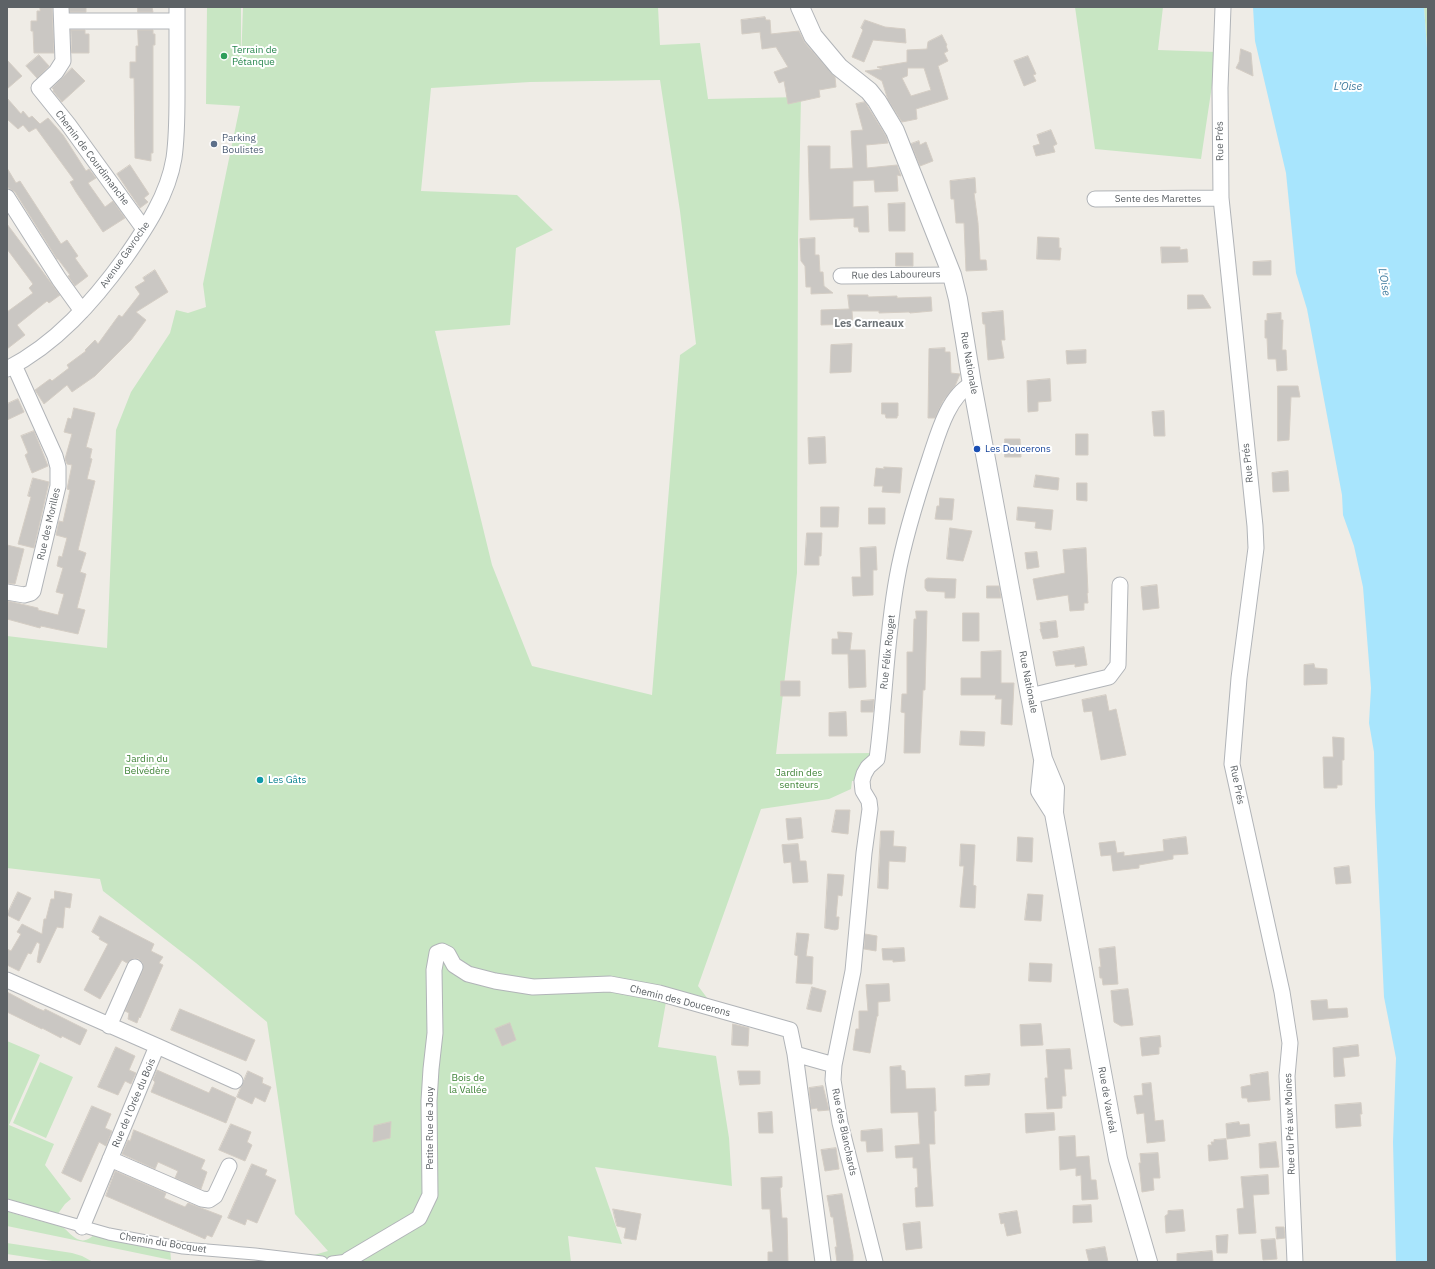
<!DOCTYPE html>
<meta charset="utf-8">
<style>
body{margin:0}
#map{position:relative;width:1435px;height:1269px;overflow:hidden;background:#efece6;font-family:"IBM Plex Sans",sans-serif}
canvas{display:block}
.frame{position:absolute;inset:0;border:8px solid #5d6266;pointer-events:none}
</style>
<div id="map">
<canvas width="1435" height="1269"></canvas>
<div class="frame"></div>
</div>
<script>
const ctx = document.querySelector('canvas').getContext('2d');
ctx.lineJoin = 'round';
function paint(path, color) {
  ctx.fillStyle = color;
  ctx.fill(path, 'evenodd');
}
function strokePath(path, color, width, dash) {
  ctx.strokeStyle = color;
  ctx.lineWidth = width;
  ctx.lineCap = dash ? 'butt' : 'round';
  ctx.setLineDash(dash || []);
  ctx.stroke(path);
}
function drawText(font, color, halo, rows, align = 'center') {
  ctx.font = font + ' "IBM Plex Sans",sans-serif';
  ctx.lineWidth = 4;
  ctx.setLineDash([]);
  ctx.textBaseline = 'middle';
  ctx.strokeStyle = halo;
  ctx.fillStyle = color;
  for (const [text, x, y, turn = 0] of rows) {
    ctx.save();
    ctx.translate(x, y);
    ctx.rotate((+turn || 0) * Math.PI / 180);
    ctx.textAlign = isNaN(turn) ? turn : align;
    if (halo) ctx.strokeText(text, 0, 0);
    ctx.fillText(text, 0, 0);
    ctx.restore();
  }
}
paint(new Path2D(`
 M207 7H241V65L243 7H658L660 45 700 43 708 99 801 97 798 240 797 573 776 754 877 753 862 781H852L851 789 829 799 761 809 698 986 721 1016 666 1002 658 1047 716 1056 729 1138 732 1186 595 1167 622 1244 568 1236 571 1262H289L328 1251 295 1214 267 1022 196 963 103 891 100 879 7 868V636L107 648 116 430 131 392 170 333 176 310 188 313 206 307 203 284 240 106 206 104ZM660 80 680 211 696 344 680 355 652 695 532 666 492 565 435 331 510 325 516 248 553 230 517 195 421 191 431 88 530 82Z
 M1075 7H1163L1158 50 1217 52 1201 159 1095 149Z
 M1424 7H1428V62Z
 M7 1041 40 1055 9 1125 54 1144 45 1165 71 1199 65 1204 57 1215 7 1199Z
 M40 1062 73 1077 46 1138 13 1123Z
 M7 1211C25 1218 44 1221 62 1227 68 1230 72 1238 80 1240 86 1242 92 1237 96 1233L170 1248 171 1260 7 1226Z
 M7 1243 72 1253 82 1256 93 1262H59L7 1254Z`), '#c8e6c3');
paint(new Path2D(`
 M1253 7H1424L1428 62V1262H1396L1393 1142 1396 1058 1384 997 1375 806 1374 752 1369 723 1371 688 1363 587 1354 546 1343 515 1342 495 1307 309 1296 273 1286 173 1255 41Z`), '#a8e5fd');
const building = new Path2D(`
 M40 7H52L54 53H34L33 31H31V21H37V11H40Z
 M70 7H86V12H70Z
 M138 7H152L153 12H138Z
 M765 17 766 20H770L771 34 799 31 805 43 835 77 836 87 819 90 820 97 788 104 784 81 779 83 774 72 788 67 776 47 762 49 760 32 742 34 741 20Z
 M865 20 885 27 905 29 906 43 873 40 864 62 852 57 863 30 861 28Z
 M71 30H85V34H89V53H72Z
 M138 30H153V34H155V45H153V153H151V161L135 158 134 78H130V62H136V46H138Z
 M942 35 947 45 946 46 948 51 944 53 948 61 938 66 948 99 916 109 917 119 902 122 888 100 882 81 865 71 882 69 877 67 907 62V50L927 49 928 42ZM908 68H924L931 90 911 96 902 78 907 76Z
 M1241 49 1251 53 1253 76 1236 68 1239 62Z
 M39 55 49 66 37 78 26 66Z
 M1028 56 1036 74 1033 75 1036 81 1024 86 1014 61Z
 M7 60 22 76 7 89Z
 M72 68 85 81 62 102 53 91 54 90 52 88Z
 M7 98 21 114 23 111 29 118 32 116 40 124 48 118 63 135 86 171 89 169 96 178 88 183 105 207 113 201 125 218 103 232 76 192 70 182 74 180 36 128 29 132 23 125 18 129 7 119Z
 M865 102 886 136 888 143 866 145 867 168 897 165 901 176 897 175 898 191 875 192 874 180 853 181V207L868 206 869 232H859L858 227H854V218L810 220 808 146H830V169L853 168 851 131 863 130 856 104Z
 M1051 130 1057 144 1053 146 1055 152 1036 156 1033 146 1040 144 1037 135Z
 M919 141 920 145 926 142 933 161 920 166 911 144Z
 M130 165 149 194 144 198 148 202 140 208 117 174Z
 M7 168 16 183 20 181 61 244 67 240 78 256 75 258 88 276 75 286 68 276 70 275 58 259H57L15 192 7 187Z
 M975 178 976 193H974L978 223 980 260H986L987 270 966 271 964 223H956L954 199H951L950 181Z
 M905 203V231H889L888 204Z
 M7 224 60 295 49 303 47 301 17 325 25 335 7 349V312L33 293 29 288 33 284 7 249Z
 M1038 237 1059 238V248H1061L1060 260 1037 259Z
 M815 238V255H819L820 272H823L824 286 833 293 811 294V287H806L805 266 801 261 800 239Z
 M1161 247H1180V250L1187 249 1188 262 1162 263Z
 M896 253H913V266H896Z
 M1271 261V275H1253V262Z
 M155 270 168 292 136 312 146 320 131 340 95 376 72 392 67 385 44 404 35 390 50 379 52 381 69 368 67 365 86 351 85 350 95 340 98 344 119 315 122 317 140 294 135 287 145 281 143 278Z
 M848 295H868V297L897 296V298L931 297 932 311 910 313 909 312 879 313V311H852L853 324 821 325V310L849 309Z
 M1188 295H1203L1211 308 1188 309Z
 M1003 311 1005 340H1001L1004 358 988 360 985 324H983L982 313Z
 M1281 313V320H1283L1282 350H1286L1287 370 1277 371 1276 359H1268L1267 338H1265V320L1267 321V314Z
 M852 344 851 372 830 373 831 345Z
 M945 348V352H950L951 373 960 374 955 386 943 401 935 418H928L929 349Z
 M1086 350V363L1067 364 1066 351Z
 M1050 379 1051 401 1038 402V411L1028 412 1027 381Z
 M1278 386H1298L1300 397H1291L1289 440 1278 441Z
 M18 399 24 412 7 420V404Z
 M882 403H898V416H897V418H886L885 414H882Z
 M74 408 95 413 86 447 92 449 90 458 92 459 87 479 95 481 78 550 86 553 80 572 86 574 77 608 85 610 78 634 41 626 40 628 7 619 8 601 38 608V610L58 615 64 594 56 592 63 568 57 566 59 556 62 557 67 538 56 535 59 521 63 522 70 490 67 489 72 465 67 464 65 459 72 434 64 432 68 418 71 419Z
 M1164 411 1165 436H1154L1152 412Z
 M34 431 48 466 32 473 25 455 28 453 21 436Z
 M1076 434H1088V455H1076Z
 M825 437 826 463 809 464 808 438Z
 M1005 439H1020L1021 457H1005Z
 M884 467 902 468 900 493 882 492 883 486H874L876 468 884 469Z
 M1288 471 1289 491 1273 492 1272 473Z
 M1036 475 1059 478 1058 490 1034 487Z
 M33 478 49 482 34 548 18 544 31 497 28 496Z
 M1077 483H1087V501L1077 500Z
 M940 498 954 499 952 520 935 519 937 506H939Z
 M821 507H839L838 527H821Z
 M1018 507 1053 510 1051 530 1035 528 1036 522 1017 520Z
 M869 508H885V524H869Z
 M950 528 972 531 963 561 947 559Z
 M807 533H822L821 556H819V565H805Z
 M7 545 24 549 15 584 7 583Z
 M876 547 877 570H873V595L853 596 852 577H861L860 548Z
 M1086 548 1088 593H1087L1088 603H1084V610L1070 611 1068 595 1037 600 1033 579 1065 573 1063 550Z
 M1037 552 1039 567 1027 569 1025 553Z
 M928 578 956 579 955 598H945V592L927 591 925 588V580Z
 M1157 585 1159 608 1143 610 1141 587Z
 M987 586H999L1001 598H987Z
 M916 611H927L925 690H923L920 753H904L905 713 901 712 902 694H907V652H913L914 619H916Z
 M963 613H979V641H963Z
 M1056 621 1058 637 1043 639 1040 629H1041L1040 623Z
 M838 632 852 633 850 650H865L866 687 849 688 848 654H832V639H838Z
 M1084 647 1087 665 1075 667V664L1056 666 1053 652Z
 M1001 651V683H1014L1012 725 1001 724 1002 699H995L996 695H961V678H981V652Z
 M1314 664 1315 668 1327 669V684L1304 685V665Z
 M781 681H800V696H781Z
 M1106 695 1109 711 1116 709 1126 755 1101 760 1092 711 1084 712 1082 700Z
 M874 700 873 712H861V701Z
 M846 712 847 736H829V713Z
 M961 731 985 732 984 746 960 745Z
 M1333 737 1344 738V760H1342V785H1337V788H1324L1323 757H1333Z
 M836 810H850L848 834 832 832Z
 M801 818 803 838 788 840 786 819Z
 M881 831H894L893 846 906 847 905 862 889 861 888 889 878 888Z
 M1018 837 1033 838 1032 862 1017 861Z
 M1186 837 1188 854 1173 855V859L1139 865V868L1113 871 1111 855 1101 856 1099 843 1115 841 1117 853 1124 852V856L1164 851 1163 840Z
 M798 844 800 861H806L808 882 793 883 791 862 784 863 782 845Z
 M961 844 975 845 973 885 976 886 975 908 960 907 964 866H960Z
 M1349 866 1351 883 1336 884 1334 868Z
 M828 874 844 875 842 896 838 895 836 917H839L838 929 835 930 825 928Z
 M55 891 72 894 70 908 65 907 63 928 57 927 40 963 37 962 40 944 37 942 31 954 28 953 19 971 7 965V949L11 951 21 934 17 932 22 924 42 934 44 919H46L51 899H54Z
 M18 892 31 898 19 921 7 915Z
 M1028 894 1043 895 1041 921 1025 920Z
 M100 916 154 944 151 951 163 957 159 963 163 965 140 1018 139 1017 137 1023 128 1019 129 1013 125 1011 143 970 142 962 139 959 134 958 127 963 122 960 100 999 84 990 108 944 99 939 100 937 92 932Z
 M797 933 809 934 806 956 813 957 812 984 796 983 798 956 795 955Z
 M865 934 877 936 876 951 864 949Z
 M1115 947 1118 984 1103 985 1102 978H1100L1099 967H1101L1099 949Z
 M904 948 905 961 893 962V960H883L882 949Z
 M1030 963 1052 964 1051 982 1029 981Z
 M889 984 890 1001 878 1002V1016H877L870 1053 853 1050 856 1029H859V1011H868L866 985Z
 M812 987 826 991 821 1012 807 1009Z
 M1128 989 1133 1025 1121 1026 1114 1022 1111 991Z
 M7 992 37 1008 44 1011 45 1009 87 1030 80 1045 62 1036 61 1038 42 1028V1029L7 1012Z
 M1327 1000 1328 1009 1347 1008 1348 1017 1313 1020 1311 1001Z
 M180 1009 255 1040 246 1061 171 1030Z
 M510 1023 516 1040 502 1046 495 1029Z
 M733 1024 749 1028 748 1046 732 1045Z
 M1041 1024 1043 1045 1021 1046 1020 1025Z
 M1160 1036 1161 1047H1159V1054L1142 1056 1140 1038Z
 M1358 1045 1359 1056 1343 1058 1345 1076 1334 1077 1333 1048Z
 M116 1047 135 1056 129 1070 136 1073 131 1084 125 1081 118 1095 98 1087Z
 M1070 1049 1072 1069H1064L1066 1096H1062V1108L1047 1109 1045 1078H1048L1046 1050Z
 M901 1066V1070L905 1071 906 1089 935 1088 936 1111H934L935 1144H929L933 1206 916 1207 915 1188 918 1187 917 1168H913V1157L896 1158 895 1146 920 1144 918 1112 891 1113 890 1067Z
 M157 1070 209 1093 212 1087 236 1098 226 1123 151 1092 155 1082 153 1080Z
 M248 1071 263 1078 262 1083 271 1087 265 1102 255 1097 252 1104 237 1097Z
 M738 1071H760V1084L740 1085Z
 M1268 1072 1270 1100 1248 1102 1247 1098H1242L1241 1087 1251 1085 1250 1075Z
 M990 1074 989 1085 965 1086V1076Z
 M1151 1083 1155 1121 1163 1120 1165 1141 1147 1143 1144 1113 1137 1114 1134 1096 1143 1095 1142 1084Z
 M823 1086 829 1110 818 1111 817 1108 811 1109 809 1088Z
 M1361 1103 1362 1114H1360L1361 1126 1336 1128 1335 1105Z
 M92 1106 111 1114 105 1128 112 1131 106 1146 99 1142 81 1182 62 1173Z
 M772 1112 773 1133H759L758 1113Z
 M1054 1113 1055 1130 1026 1133 1025 1114Z
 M391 1122 390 1138 373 1142 374 1126Z
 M1239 1122 1240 1125 1249 1124 1250 1136 1227 1139 1226 1124Z
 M231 1124 251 1132 247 1142 252 1145 245 1161 219 1150Z
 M882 1129 883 1151 867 1152 866 1141H861V1131Z
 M134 1130 205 1160 201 1169 207 1172 201 1189 175 1178 178 1171 158 1162 155 1169 122 1154 128 1140 130 1141Z
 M1075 1136 1076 1157 1089 1156 1091 1180H1096L1098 1199 1082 1200 1081 1175 1076 1176V1168L1060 1170 1059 1137Z
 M1226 1139 1228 1159 1209 1161 1208 1145H1212L1211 1142H1214V1140Z
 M1276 1142 1279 1167 1260 1168 1259 1144Z
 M836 1148 839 1169 825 1171 821 1150Z
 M1158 1153 1160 1178H1153L1154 1190 1142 1192 1139 1163H1141L1140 1154Z
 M252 1164 267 1170 265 1175 276 1180 257 1223 247 1219 245 1225 228 1218Z
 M115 1171 166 1193 164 1198 185 1207 188 1203 222 1216 212 1237 207 1235 205 1239 106 1196Z
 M1268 1175 1269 1194 1253 1195 1256 1233 1239 1234 1237 1209 1244 1208 1241 1177Z
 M782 1177V1187L780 1188 782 1218H787L788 1262H768V1252H773L770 1209H762L761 1178Z
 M842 1194 853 1255V1262H837L835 1247H837L833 1217H831L827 1196Z
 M1091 1205 1092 1222 1073 1223V1206Z
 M613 1209 641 1214 636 1240 624 1238 626 1228 617 1226Z
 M1183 1210 1185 1231 1166 1233 1165 1216 1168 1214V1211Z
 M1017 1211 1021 1233 1007 1236 1004 1223 1001 1224 999 1214Z
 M920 1222 922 1248 906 1250 903 1224Z
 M1276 1227H1284L1285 1238 1277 1239Z
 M1228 1235 1227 1253H1217L1216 1236Z
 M1275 1239 1277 1259 1263 1260 1261 1240Z
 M1105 1247 1108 1262H1089L1086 1250Z
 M1212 1251 1213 1262H1177V1254Z`);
paint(building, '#cac7c3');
strokePath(building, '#d4cdc4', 1);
const pedestrian = new Path2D(`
 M7 1205 109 1234 183 1248 255 1254 322 1262
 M332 1262 348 1260`);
const minor = new Path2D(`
 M61 7 63 61 56 72 39 88 68 124 144 229
 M1223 7 1220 88 1221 198 1255 526 1256 548 1239 678 1232 764 1282 992 1290 1043 1287 1076 1295 1262
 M62 21H177
 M7 197 59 279 82 311
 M1095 199 1221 198
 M841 276 952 275
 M7 369C56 344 93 302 125 258 146 228 168 195 174 158 177 137 177 116 177 95 177 66 177 36 177 7
 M7 592 24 595 31 593 33 591 58 486V467L55 456 14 365
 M1030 696 1109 677 1118 665 1120 585
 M7 980 157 1046 82 1227
 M109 1026 135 967
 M157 1046 235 1081
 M795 1054 834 1065
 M110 1159 202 1199 209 1200 215 1196 229 1166
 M348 1260 419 1218 430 1195 429 1101 431 1069 435 1033 434 970 437 953 442 951 448 954 454 965 468 974 495 981 533 987 610 984 659 993 790 1030 795 1054 823 1262
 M875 1262 840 1123 833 1080 834 1065 853 971 864 853 870 809 869 801 863 791 862 781 864 774 868 767 877 759C885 699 886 638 897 578 904 538 917 497 930 458 938 434 948 396 972 384`);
const tertiary = new Path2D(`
 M800 7 813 36 839 67 869 91 877 101 895 131 952 275 958 299 972 384 1030 696 1043 759 1055 788 1054 813 1118 1159 1148 1262
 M1043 762 1040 791 1054 813`);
strokePath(pedestrian, '#b1b4b8', 13);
strokePath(minor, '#b1b4b8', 17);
strokePath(tertiary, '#b1b4b8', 20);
strokePath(pedestrian, '#fff', 11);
strokePath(minor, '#fff', 15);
strokePath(tertiary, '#fff', 18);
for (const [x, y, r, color] of [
 [224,56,4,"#2e9e5b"],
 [214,144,4,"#5c6f8a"],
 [977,449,4,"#1a4fb4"],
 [260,780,4,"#0f9aa8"]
]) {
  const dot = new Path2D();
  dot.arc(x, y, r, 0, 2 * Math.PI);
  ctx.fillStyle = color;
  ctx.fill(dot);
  strokePath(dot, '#fff', 1.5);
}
drawText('10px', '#27864d', '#fff', [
 ["Terrain de",232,50],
 ["Pétanque",232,62]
], 'left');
drawText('10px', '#4e5e75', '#fff', [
 ["Parking",222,138],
 ["Boulistes",222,150]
], 'left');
drawText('10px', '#5d6266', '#fff', [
 ["Rue Prés",1220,141,-91],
 ["Chemin de Courdimanche",92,158,53],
 ["Sente des Marettes",1158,199],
 ["Avenue Gavroche",125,255,-55],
 ["Rue des Laboureurs",896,275,-1],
 ["Rue Nationale",969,363,80],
 ["Rue Prés",1248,463,-96],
 ["Rue des Morilles",49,524,-77],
 ["Rue Félix Rouget",888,652,-84],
 ["Rue Nationale",1028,682,79],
 ["Rue Prés",1237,785,79],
 ["Chemin des Doucerons",680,1001,14],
 ["Rue de Vauréal",1107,1100,80],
 ["Rue de l'Orée du Bois",134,1103,-67],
 ["Rue du Pré aux Moines",1290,1124,-92],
 ["Petite Rue de Jouy",430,1128,-90],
 ["Rue des Blanchards",844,1132,78],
 ["Chemin du Bocquet",163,1243,9]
]);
drawText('10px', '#164399', '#fff', [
 ["Les Doucerons",985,449]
], 'left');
drawText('10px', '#3f8337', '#fff', [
 ["Jardin du",147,759],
 ["Belvédère",147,771],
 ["Jardin des",799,773],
 ["senteurs",799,785],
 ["Bois de",468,1078],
 ["la Vallée",468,1090]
]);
drawText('10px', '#0d838f', '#fff', [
 ["Les Gâts",268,780]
], 'left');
drawText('italic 11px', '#3f7b9e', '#fff', [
 ["L’Oise",1348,87],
 ["L'Oise",1384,282,80]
]);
drawText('bold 11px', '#6e7478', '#fff', [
 ["Les Carneaux",869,324]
]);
</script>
